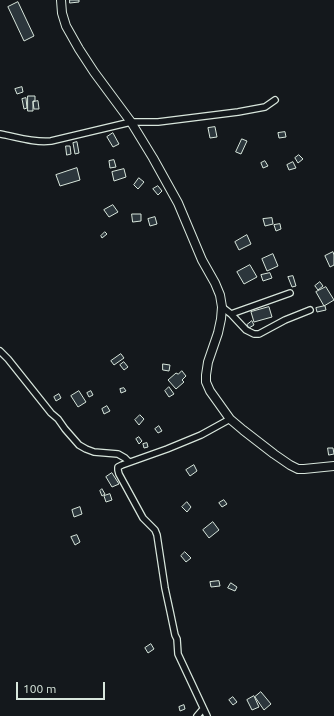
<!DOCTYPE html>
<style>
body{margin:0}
#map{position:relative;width:334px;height:716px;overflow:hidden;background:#14181c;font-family:Ubuntu,sans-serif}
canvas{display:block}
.scale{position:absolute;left:16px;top:682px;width:89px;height:18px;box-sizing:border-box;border:2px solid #d8e6dc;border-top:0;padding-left:5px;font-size:12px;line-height:14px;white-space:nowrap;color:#d8e6dc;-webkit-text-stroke:3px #14181c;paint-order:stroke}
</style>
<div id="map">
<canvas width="334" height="716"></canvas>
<div class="scale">100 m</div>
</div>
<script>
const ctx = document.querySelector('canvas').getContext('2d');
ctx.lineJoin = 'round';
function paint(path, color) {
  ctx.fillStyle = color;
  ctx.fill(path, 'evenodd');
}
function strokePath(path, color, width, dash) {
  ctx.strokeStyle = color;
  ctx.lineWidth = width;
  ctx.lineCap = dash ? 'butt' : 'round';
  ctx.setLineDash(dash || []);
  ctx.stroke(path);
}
const building = new Path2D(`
 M70 0H79V2L70 3Z
 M18 2 34 36 24 41 8 7Z
 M22 87 23 92 17 94 15 89Z
 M28 96H35V101H33V111H28Z
 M26 98 27 108 24 109 22 99Z
 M38 101 39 109H34L33 102Z
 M215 127 217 137 210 138 208 128Z
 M285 132 286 137 279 138 278 133Z
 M113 133 119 144 113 147 107 137Z
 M242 139 247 141 241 154 236 152Z
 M77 142 79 153 75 154 73 143Z
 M66 146H70L71 154 67 155Z
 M299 155 303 159 298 163 295 158Z
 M114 160 116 167 110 168 109 161Z
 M265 161 268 166 263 168 261 163Z
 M293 162 296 168 289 170 287 165Z
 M77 168 80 180 60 186 56 175Z
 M124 169 126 177 114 181 112 172Z
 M139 178 144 182 138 189 134 185Z
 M158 186 162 191 158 195 153 189Z
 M113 205 118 212 109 217 104 210Z
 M132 214H141V221L133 222Z
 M155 217 157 224 150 226 148 219Z
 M272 218 273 224 265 226 263 219Z
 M280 224 281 229 276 231 274 225Z
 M105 232 107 234 102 238 101 236Z
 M247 235 251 244 239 250 235 242Z
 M333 252 334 255V265L330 267 325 256Z
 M273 254 278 266 267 271 262 259Z
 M250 265 257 277 244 284 237 272Z
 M270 273 272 278 263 281 261 275Z
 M293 276 296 286 292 287 288 277Z
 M320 282 323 286 318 290 315 286Z
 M326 287 334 300 324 306 316 292Z
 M325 306 326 310 317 312 316 308Z
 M269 307 272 317 254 322 251 312Z
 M252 321 254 325 249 328 247 325Z
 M121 354 124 358 114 365 111 361Z
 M124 362 128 367 124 370 120 365Z
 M163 364 170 365 169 371 163 370Z
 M182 371 186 376 182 380 184 382 176 389 168 380 176 373 178 374Z
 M169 387 174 394 169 397 165 391Z
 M124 388 126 391 121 393 120 389Z
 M79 391 86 402 78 407 71 396Z
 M91 391 93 395 89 397 87 393Z
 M59 394 61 398 56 401 54 397Z
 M107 406 110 411 104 414 102 409Z
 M140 415 144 419 139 425 135 420Z
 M159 426 162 431 158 433 155 429Z
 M139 437 142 441 139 444 136 439Z
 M147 443 148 447 144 448 143 444Z
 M328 448H333L334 454 329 455Z
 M194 465 197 471 190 476 186 470Z
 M112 473 119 484 112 487 106 477Z
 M102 489 105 494 102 496 100 491Z
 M110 494 112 500 106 502 104 496Z
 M224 500 227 504 222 507 219 503Z
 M187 502 191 507 187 512 182 507Z
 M80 507 82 514 74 517 72 510Z
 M213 522 219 530 209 538 203 530Z
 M77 535 80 542 75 545 71 537Z
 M185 552 191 558 186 562 181 556Z
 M219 581 220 586 211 587 210 582Z
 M231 583 237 587 235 591 228 588Z
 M151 644 154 649 148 653 145 648Z
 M261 692 271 704 264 710 255 697Z
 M254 696 259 707 252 710 247 700Z
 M233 697 237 702 233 705 229 700Z
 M184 705 185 709 180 711 179 707Z`);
paint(building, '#2c363c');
strokePath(building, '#d8e6dc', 1);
const street = new Path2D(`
 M0 134C17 137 34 143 51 141L131 122H158L238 112 265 107 275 100
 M222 307 231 314 246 330 254 334H259L285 320 310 310
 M231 314 290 293
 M0 351 8 359 51 413 58 419 65 429 79 445 86 449 94 452 118 454 125 458 129 462
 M197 716 203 709
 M207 716 178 654 177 639 175 635 170 611 165 588 157 535 155 530 143 518 119 474 118 470V467L122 465 167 449 201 435 230 419`);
const secondary = new Path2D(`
 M61 0 62 13 66 26 79 49 94 72 131 122 153 158 178 203 202 260 215 283 220 295 222 307 221 319 218 333 208 362 206 375V382L210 391 230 419 243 430 274 454 290 465 298 469H304L334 466`);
strokePath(street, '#d8e6dc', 8);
strokePath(secondary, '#d8e6dc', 10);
strokePath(street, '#14181c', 5.5);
strokePath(secondary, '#14181c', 8);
</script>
